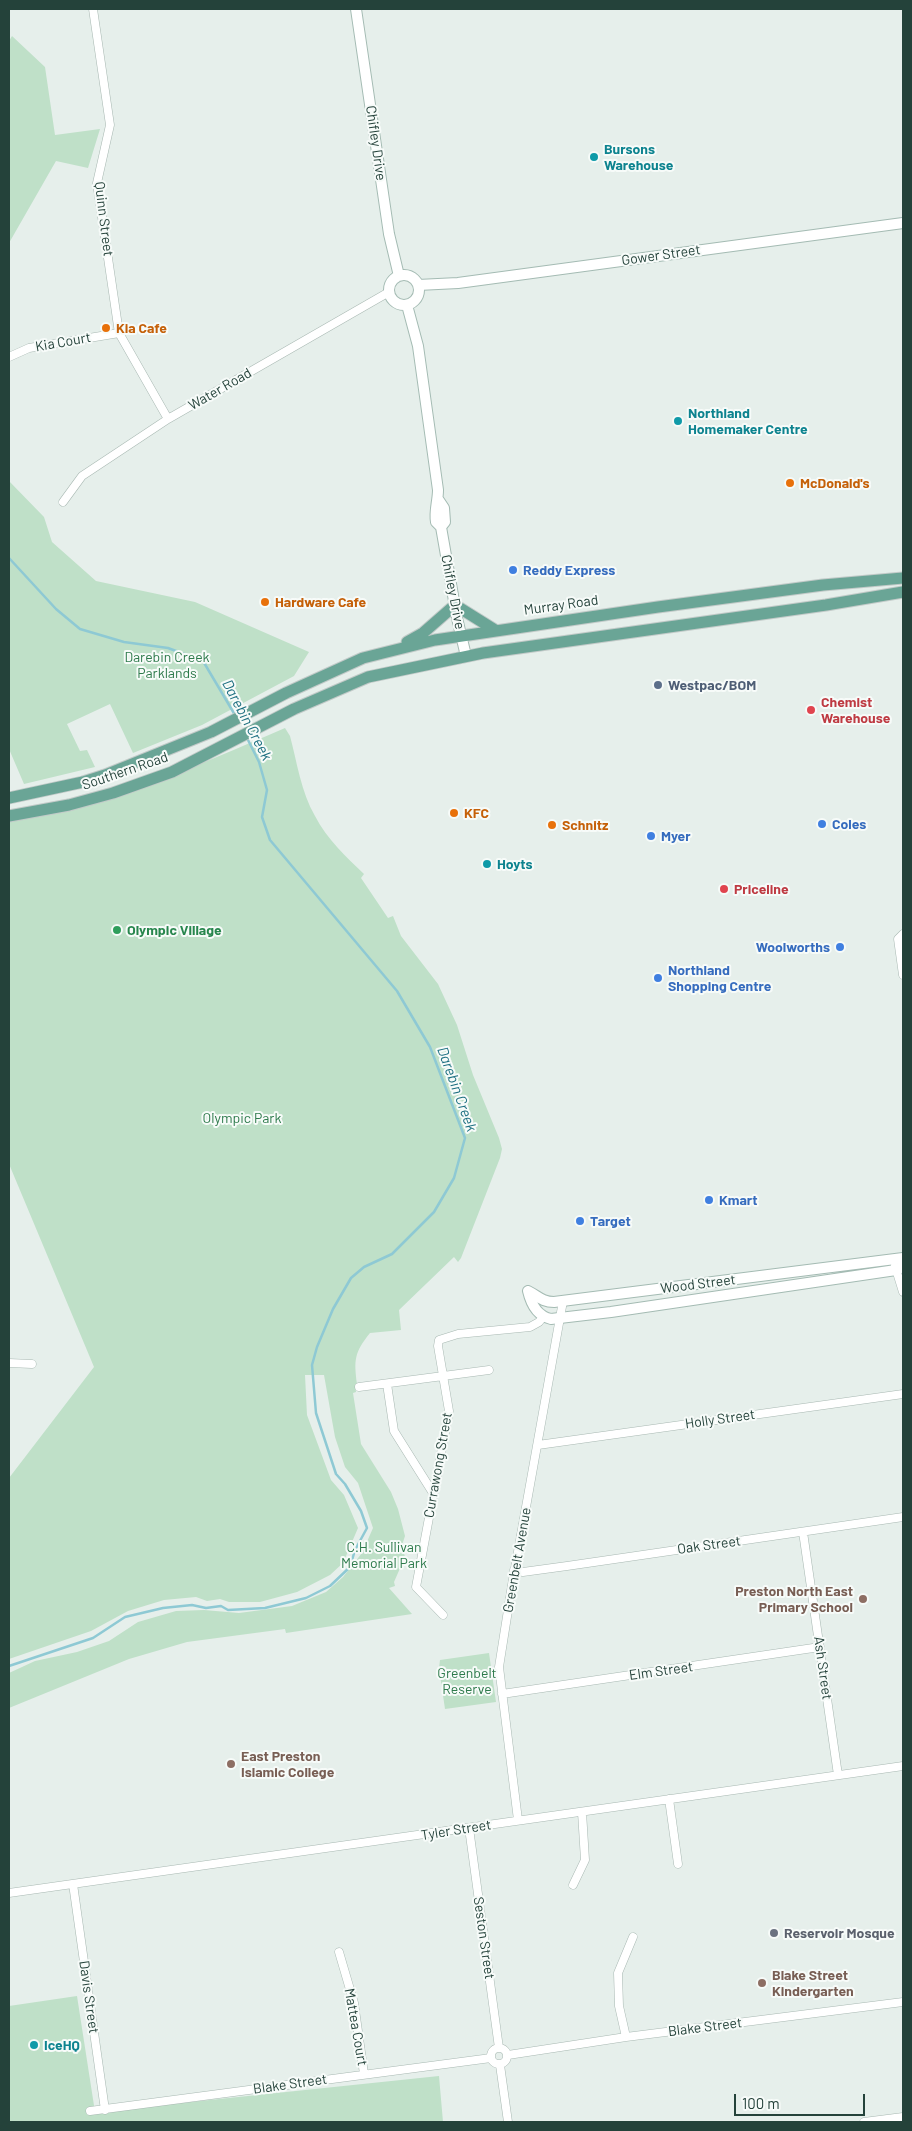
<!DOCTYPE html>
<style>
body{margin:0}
#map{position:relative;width:912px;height:2131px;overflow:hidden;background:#e6efeb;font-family:Barlow,sans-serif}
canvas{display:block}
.frame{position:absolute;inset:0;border:10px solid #24423a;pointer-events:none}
.scale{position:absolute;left:734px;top:2094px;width:131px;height:22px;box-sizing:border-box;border:2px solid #24423a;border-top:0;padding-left:6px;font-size:15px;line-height:18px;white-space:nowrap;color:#24423a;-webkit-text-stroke:4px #f7fbf9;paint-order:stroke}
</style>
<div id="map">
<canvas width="912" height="2131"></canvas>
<div class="frame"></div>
<div class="scale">100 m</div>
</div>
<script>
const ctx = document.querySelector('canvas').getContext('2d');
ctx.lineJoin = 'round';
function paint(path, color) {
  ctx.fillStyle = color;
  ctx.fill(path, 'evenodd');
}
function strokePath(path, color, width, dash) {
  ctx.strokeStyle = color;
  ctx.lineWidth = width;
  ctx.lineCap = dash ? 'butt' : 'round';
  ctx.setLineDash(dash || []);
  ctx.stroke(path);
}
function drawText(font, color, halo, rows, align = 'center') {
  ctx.font = font + ' Barlow,sans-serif';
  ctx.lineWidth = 4;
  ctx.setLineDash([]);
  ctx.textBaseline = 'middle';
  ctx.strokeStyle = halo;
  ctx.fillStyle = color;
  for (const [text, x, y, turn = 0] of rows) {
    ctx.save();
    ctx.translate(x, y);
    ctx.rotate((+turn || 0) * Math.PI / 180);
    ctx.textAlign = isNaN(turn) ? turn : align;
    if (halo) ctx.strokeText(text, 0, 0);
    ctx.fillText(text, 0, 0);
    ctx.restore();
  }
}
paint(new Path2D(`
 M12 36 45 67 55 135 100 129 88 168 56 161 9 243V41Z
 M9 481 44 517 52 542 96 581 195 602 309 652 294 676 202 725 133 753 110 704 67 724 80 751 87 750 95 767 24 784 9 749Z
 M285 728 290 736C297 762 301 792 315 816 327 839 346 857 364 874L361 878 388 918 393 916 401 936 438 984 457 1025 473 1075 499 1138 502 1149 500 1158 461 1258 458 1262 454 1257 399 1310 401 1330 370 1333C354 1353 354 1360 357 1384H355L356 1392 353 1393 361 1444 391 1492 398 1509 405 1536 402 1545 405 1557 394 1582 395 1586 389 1588 412 1614 286 1633 285 1629 187 1642 129 1659 9 1708V1673L35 1661 77 1652 109 1641 138 1622 176 1611 204 1610 239 1613 292 1606 326 1592 343 1577 362 1553 373 1528 358 1483 345 1467 335 1437 324 1375H305L307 1415 331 1480 344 1495 358 1528 343 1563 330 1575 297 1592 260 1602H229L220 1599 207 1601 196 1597 164 1600 128 1611 91 1631 9 1659V1478L94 1367 9 1164V821C106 807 196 766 285 728Z
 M489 1653 496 1702 445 1709 439 1668 440 1660Z
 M77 1996 95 2112 439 2076 443 2122H9V2006Z`), '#bfe0c8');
strokePath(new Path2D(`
 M9 558 56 609 80 629 124 642 168 648 203 661 235 715
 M9 1666 93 1638 125 1617 163 1608 192 1605 206 1608 221 1606 228 1610 265 1608 306 1598 330 1586 350 1567 355 1550 367 1528 361 1511 345 1484 336 1474 316 1413 312 1365 317 1347 333 1309 351 1278 364 1267 392 1254 434 1212 454 1178 465 1138 430 1047 397 991 270 840 262 817 267 790 259 762 247 738`), '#8ec9d4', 2.5);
const street = new Path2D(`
 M93 9 110 125 97 183 119 333 168 419
 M9 357 29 348 119 333
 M63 502 82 476 168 419 389 292
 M903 934 898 939 903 975
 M895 1266 903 1292
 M9 1363 32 1364
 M387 1384 394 1431 433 1493
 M359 1387 489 1370
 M538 1445 903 1394
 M803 1532 838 1775
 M514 1570 523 1572 567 1566 903 1517
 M443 1615 416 1587 449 1411 438 1346 439 1340 458 1334 530 1327 539 1322 543 1317
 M502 1694 820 1647
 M669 1799 678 1864
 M518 1820 499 1667 512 1585 563 1301
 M469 1828 499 2048
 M73 1884 105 2110
 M573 1885 585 1860 582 1812
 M9 1893 903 1766
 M339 1952 354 2003 364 2074
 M626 2037 619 2006 618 1973 633 1937
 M491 2056a8 8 0 1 1 16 0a8 8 0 1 1-16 0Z
 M508 2055 626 2037 903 2002
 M500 2065 508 2122
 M90 2111 491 2058
 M864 2122 903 2117`);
const secondary = new Path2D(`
 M356 9 389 234 399 276
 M389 290a15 15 0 1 1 30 0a15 15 0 1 1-30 0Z
 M418 285 458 283 903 223
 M407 305 418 346 438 490C438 501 434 511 436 522L441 527
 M438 499 444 508 445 522 441 527 457 618 466 656
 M528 1291C531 1304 537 1316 551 1319L611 1312 896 1270 903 1267
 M528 1291C538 1296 542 1302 554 1302L903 1258`);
const primary = new Path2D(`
 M407 642 423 633 455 605 495 630
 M9 798 83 782 105 775 211 732 286 693 363 658 435 640 658 607 823 585 903 578
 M9 816 69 805 113 793 172 772 294 709 368 677 483 653 826 605 903 592`);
strokePath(street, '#a8b8b2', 9);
strokePath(secondary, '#a4bbb3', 12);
strokePath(primary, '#c2cac8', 13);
strokePath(street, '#fff', 8);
strokePath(secondary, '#fff', 10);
strokePath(primary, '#6aa596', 11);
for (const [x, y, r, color] of [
 [594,157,5,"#0f9aa8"],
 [106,328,5,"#e8710a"],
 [678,421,5,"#0f9aa8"],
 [790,483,5,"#e8710a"],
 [513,570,5,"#3f7fe0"],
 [265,602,5,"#e8710a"],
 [658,685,5,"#5c6f8a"],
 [811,710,5,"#e0444e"],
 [454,813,5,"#e8710a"],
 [822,824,5,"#3f7fe0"],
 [552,825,5,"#e8710a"],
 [651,836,5,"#3f7fe0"],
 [487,864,5,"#0f9aa8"],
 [724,889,5,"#e0444e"],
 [117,930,5,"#2e9e5b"],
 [840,947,5,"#3f7fe0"],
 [658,978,5,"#3f7fe0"],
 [709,1200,5,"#3f7fe0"],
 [580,1221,5,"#3f7fe0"],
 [863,1599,5,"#8d6e63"],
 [231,1764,5,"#8d6e63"],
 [774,1933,5,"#6b7280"],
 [762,1983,5,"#8d6e63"],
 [34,2045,5,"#0f9aa8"]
]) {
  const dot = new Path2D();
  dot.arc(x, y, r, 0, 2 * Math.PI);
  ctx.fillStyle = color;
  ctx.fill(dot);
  strokePath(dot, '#f7fbf9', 2);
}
drawText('14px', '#24423a', '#f7fbf9', [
 ["Chifley Drive",376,143,82],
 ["Quinn Street",104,219,83],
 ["Gower Street",661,255,-8],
 ["Kia Court",63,342,-10],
 ["Water Road",220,389,-30],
 ["Chifley Drive",453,592,79],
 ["Murray Road",561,605,-8],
 ["Southern Road",125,771,-19],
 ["Wood Street",698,1284,-7],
 ["Holly Street",720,1419,-8],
 ["Currawong Street",438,1465,-80],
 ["Oak Street",709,1545,-8],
 ["Greenbelt Avenue",517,1560,-80],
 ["Ash Street",823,1668,82],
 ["Elm Street",661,1671,-8],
 ["Tyler Street",456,1830,-9],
 ["Seston Street",484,1938,82],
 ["Davis Street",89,1997,82],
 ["Mattea Court",356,2027,80],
 ["Blake Street",705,2027,-7],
 ["Blake Street",290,2084,-8]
]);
drawText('bold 14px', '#0d838f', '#f7fbf9', [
 ["Bursons",604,149],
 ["Warehouse",604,165],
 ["Northland",688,413],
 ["Homemaker Centre",688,429],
 ["Hoyts",497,864],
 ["IceHQ",44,2045]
], 'left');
drawText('bold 14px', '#c56008', '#f7fbf9', [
 ["Kia Cafe",116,328],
 ["McDonald's",800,483],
 ["Hardware Cafe",275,602],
 ["KFC",464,813],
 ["Schnitz",562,825]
], 'left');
drawText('bold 14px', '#366cbe', '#f7fbf9', [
 ["Reddy Express",523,570],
 ["Coles",832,824],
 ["Myer",661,836],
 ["Woolworths",830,947,"right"],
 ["Northland",668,970],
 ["Shopping Centre",668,986],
 ["Kmart",719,1200],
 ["Target",590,1221]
], 'left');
drawText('14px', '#2d7a4b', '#f7fbf9', [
 ["Darebin Creek",167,657],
 ["Parklands",167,673],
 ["Olympic Park",242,1118],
 ["C.H. Sullivan",384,1547],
 ["Memorial Park",384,1563],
 ["Greenbelt",467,1673],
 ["Reserve",467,1689]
]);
drawText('bold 14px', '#4e5e75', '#f7fbf9', [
 ["Westpac/BOM",668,685]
], 'left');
drawText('bold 14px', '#be3a42', '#f7fbf9', [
 ["Chemist",821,702],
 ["Warehouse",821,718],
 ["Priceline",734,889]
], 'left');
drawText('bold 14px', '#27864d', '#f7fbf9', [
 ["Olympic Village",127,930]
], 'left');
drawText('bold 14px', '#785e54', '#f7fbf9', [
 ["Preston North East",853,1591,"right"],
 ["Primary School",853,1607,"right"],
 ["East Preston",241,1756],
 ["Islamic College",241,1772],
 ["Blake Street",772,1975],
 ["Kindergarten",772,1991]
], 'left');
drawText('bold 14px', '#5b616d', '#f7fbf9', [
 ["Reservoir Mosque",784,1933]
], 'left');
drawText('italic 15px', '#1c6f80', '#f7fbf9', [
 ["Darebin Creek",247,720,62],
 ["Darebin Creek",457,1089,70]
]);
</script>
